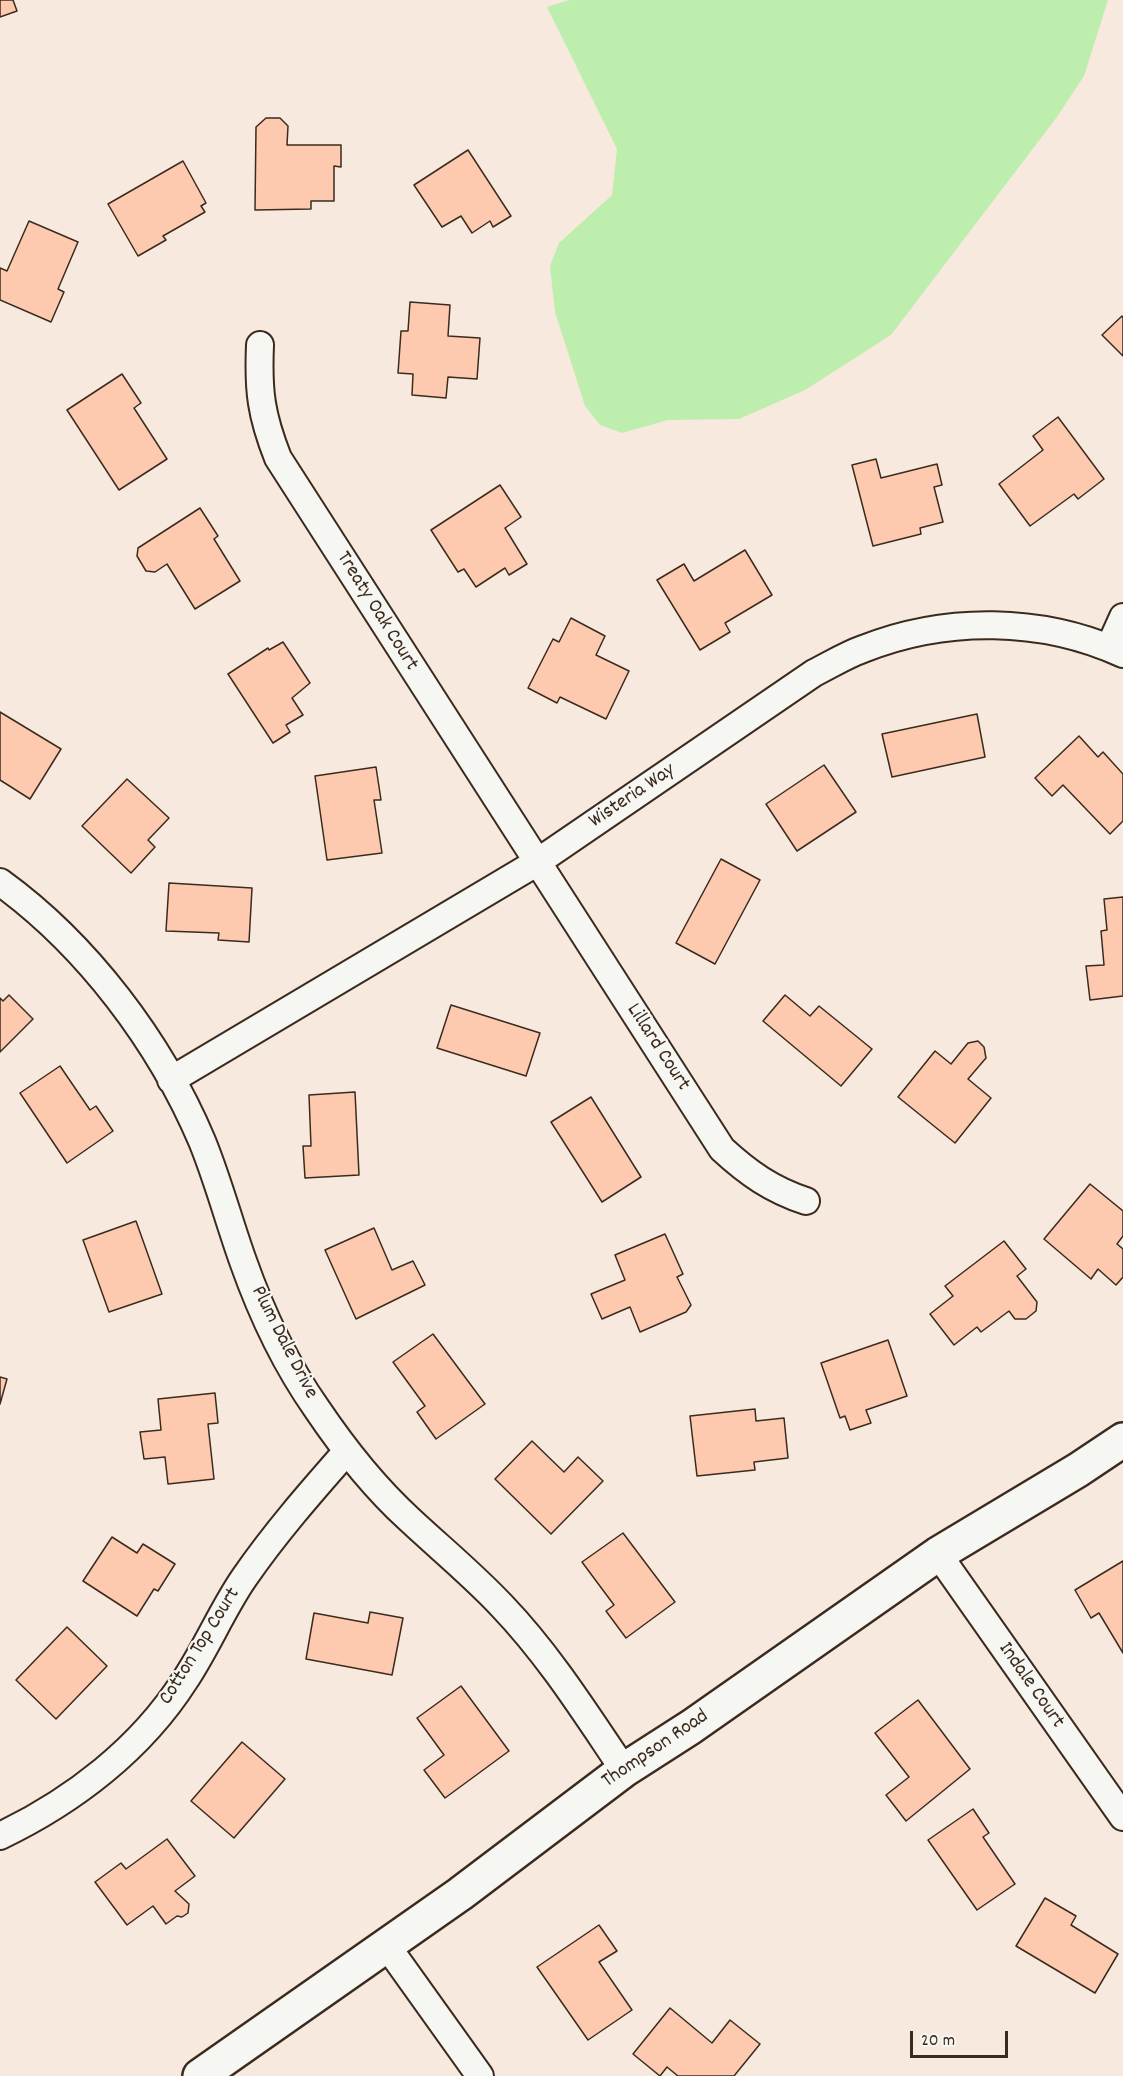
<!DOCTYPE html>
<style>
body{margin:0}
#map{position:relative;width:1123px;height:2076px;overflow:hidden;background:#f8e9de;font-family:Dekko,sans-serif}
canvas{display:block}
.scale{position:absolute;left:910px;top:2031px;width:98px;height:27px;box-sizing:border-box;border:3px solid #3b2a1e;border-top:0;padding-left:8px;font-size:18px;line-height:21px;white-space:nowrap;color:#3b2a1e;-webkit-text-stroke:4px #f6f6f2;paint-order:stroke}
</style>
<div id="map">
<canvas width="1123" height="2076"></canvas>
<div class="scale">20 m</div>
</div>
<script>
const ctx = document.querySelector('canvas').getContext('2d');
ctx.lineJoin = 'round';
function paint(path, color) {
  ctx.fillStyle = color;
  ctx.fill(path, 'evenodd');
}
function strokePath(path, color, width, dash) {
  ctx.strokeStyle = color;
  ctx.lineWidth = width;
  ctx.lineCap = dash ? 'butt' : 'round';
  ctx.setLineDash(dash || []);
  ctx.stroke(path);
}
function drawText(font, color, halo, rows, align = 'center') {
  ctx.font = font + ' Dekko,sans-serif';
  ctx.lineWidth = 4.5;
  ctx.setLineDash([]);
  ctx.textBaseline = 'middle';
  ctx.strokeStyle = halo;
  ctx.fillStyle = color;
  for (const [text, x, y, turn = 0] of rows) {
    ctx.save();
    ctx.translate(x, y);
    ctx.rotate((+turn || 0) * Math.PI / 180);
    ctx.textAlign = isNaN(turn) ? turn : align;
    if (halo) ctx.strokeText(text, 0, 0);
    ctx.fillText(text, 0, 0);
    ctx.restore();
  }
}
paint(new Path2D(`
 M569 0H1108L1084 76 1057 117 891 335 805 390 739 419 668 420 622 433 600 425 585 406 555 312 550 266 559 243 612 195 617 149 547 7Z`), '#beeead');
const building = new Path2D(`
 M0 0H13L17 11 0 17Z
 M266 118H280L288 126 287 145H341V167L334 166V201H311V209L255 210 256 127Z
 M468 150 511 216 493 227 490 221 472 233 461 216 442 227 414 185Z
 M183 161 206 203 201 206 205 212 163 236 166 240 138 256 108 204Z
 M29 221 78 242 58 289 64 292 51 322 0 300V268L7 271Z
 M410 302 450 305 448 336 480 338 477 379 448 377 446 398 412 395 413 374 398 373 401 331H408Z
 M1122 316 1123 318V356L1102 335Z
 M122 374 141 403 134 408 167 459 119 490 67 410Z
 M1058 417 1104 479 1078 499 1074 494 1030 526 999 484 1043 450 1033 436Z
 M876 459 881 478 937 464 942 485 934 487 943 522 920 528 921 534 873 546 852 465Z
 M500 485 521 517 505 528 527 564 509 575 505 568 476 587 464 569 458 572 431 530Z
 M200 508 218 536 214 539 240 581 195 609 167 564 155 572 146 571 137 556 138 548Z
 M745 550 772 595 725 623 730 632 700 650 657 580 684 564 694 581Z
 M571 618 605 636 596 655 629 671 606 719 560 697 557 703 528 688 553 639 559 642Z
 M283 642 310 683 292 698 303 715 286 725 290 732 273 743 228 674 268 648 269 650Z
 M0 712 61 749 30 799 0 780Z
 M977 714 985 757 892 777 882 734Z
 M1079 736 1098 757 1103 752 1123 774V821L1110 834 1063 785 1052 796 1035 778Z
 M824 765 856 812 797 851 766 804Z
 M376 767 381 800H374L382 853 327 860 315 776Z
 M127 779 169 818 148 840 155 847 131 873 82 826Z
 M721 859 760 880 715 964 676 943Z
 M169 883 252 888 249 942 218 940 219 933 166 931Z
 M1123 897V996L1090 1000 1086 966 1104 965 1101 931 1107 930 1104 899Z
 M9 995 33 1019 0 1052V998L3 1001Z
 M785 995 810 1016 819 1006 872 1049 841 1086 763 1021Z
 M451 1005 540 1033 526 1076 437 1048Z
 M978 1041 984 1047 986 1058 968 1079 991 1098 955 1143 898 1097 935 1051 951 1064 968 1043Z
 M60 1066 90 1110 96 1106 113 1131 67 1163 20 1093Z
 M355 1092 359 1175 305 1178 303 1146H311L309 1095Z
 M591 1097 641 1177 602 1202 551 1122Z
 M1090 1184 1123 1211V1236L1117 1244 1123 1249V1277L1116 1285 1098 1269 1091 1279 1044 1239Z
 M136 1221 162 1294 109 1312 83 1240Z
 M374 1228 392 1270 413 1261 425 1285 356 1319 325 1250Z
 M665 1234 683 1274 677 1277 691 1305 686 1312 640 1332 630 1307 602 1319 591 1294 625 1280 615 1255Z
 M1004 1241 1026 1269 1017 1276 1037 1302 1036 1311 1026 1319H1015L1009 1311 981 1332 977 1327 954 1345 930 1314 953 1296 945 1286Z
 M433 1334 485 1404 436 1439 417 1412 425 1406 393 1362Z
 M888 1340 907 1396 866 1410 871 1423 850 1430 845 1416 840 1418 821 1363Z
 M0 1377 7 1379 0 1404Z
 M215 1393 218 1423 208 1424 214 1479 168 1484 165 1457 144 1459 140 1432 161 1430 158 1399Z
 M755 1409 756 1421 784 1418 788 1458 754 1462 755 1470 697 1476 690 1416Z
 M532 1441 564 1472 578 1457 603 1481 551 1534 495 1479Z
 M623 1533 675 1602 626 1638 606 1611 614 1605 582 1562Z
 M112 1537 137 1553 143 1544 175 1564 158 1591 154 1589 137 1616 83 1581Z
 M1123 1561V1653L1099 1613 1091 1618 1075 1590Z
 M370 1612 403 1618 392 1675 306 1659 314 1613 368 1623Z
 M67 1627 107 1666 56 1719 16 1680Z
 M461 1686 509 1751 445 1798 424 1770 444 1755 417 1718Z
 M918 1700 970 1769 906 1821 886 1795 909 1777 875 1733Z
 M242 1742 285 1779 234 1838 191 1801Z
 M973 1809 989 1833 983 1837 1015 1884 977 1910 928 1840Z
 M167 1839 195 1876 175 1891 189 1904 188 1913 182 1917 177 1916 166 1924 153 1906 127 1925 95 1882 121 1863 126 1869Z
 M1045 1898 1076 1916 1071 1925 1118 1954 1095 1993 1016 1946Z
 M599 1925 617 1951 599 1962 632 2010 588 2040 537 1967Z
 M670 2008 712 2043 730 2020 760 2044 734 2076H678L667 2067 660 2076 633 2054Z`);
paint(building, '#fecaaf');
strokePath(building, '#3b2a1e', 1.5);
const minor = new Path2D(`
 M260 345C258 391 261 415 278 458L722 1149C748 1173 772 1190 806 1201
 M1109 648 1123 617
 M0 882C87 945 160 1042 202 1141 218 1180 229 1222 243 1261 261 1312 286 1365 317 1409 344 1449 374 1487 409 1519 440 1548 473 1575 502 1606 549 1655 586 1714 624 1770
 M171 1080 536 863 814 673C830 665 846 655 863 649 946 616 1042 617 1123 654
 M938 1554 1123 1817
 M0 1836C73 1801 141 1749 185 1680 207 1647 222 1610 244 1578 275 1533 311 1492 347 1451
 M387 1946 480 2076`);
const tertiary = new Path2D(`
 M200 2076 460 1894 624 1770 691 1727 938 1554 1078 1470 1123 1440`);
strokePath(minor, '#3b2a1e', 30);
strokePath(tertiary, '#3b2a1e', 38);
strokePath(minor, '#f6f6f2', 26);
strokePath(tertiary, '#f6f6f2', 33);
drawText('21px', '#3b2a1e', '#f6f6f2', [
 ["Treaty Oak Court",376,612,58],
 ["Wisteria Way",633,797,-34],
 ["Lillard Court",657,1048,57],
 ["Plum Dale Drive",283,1343,63],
 ["Cotton Top Court",201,1647,-58],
 ["Indale Court",1030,1686,55],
 ["Thompson Road",656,1750,-34]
]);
</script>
